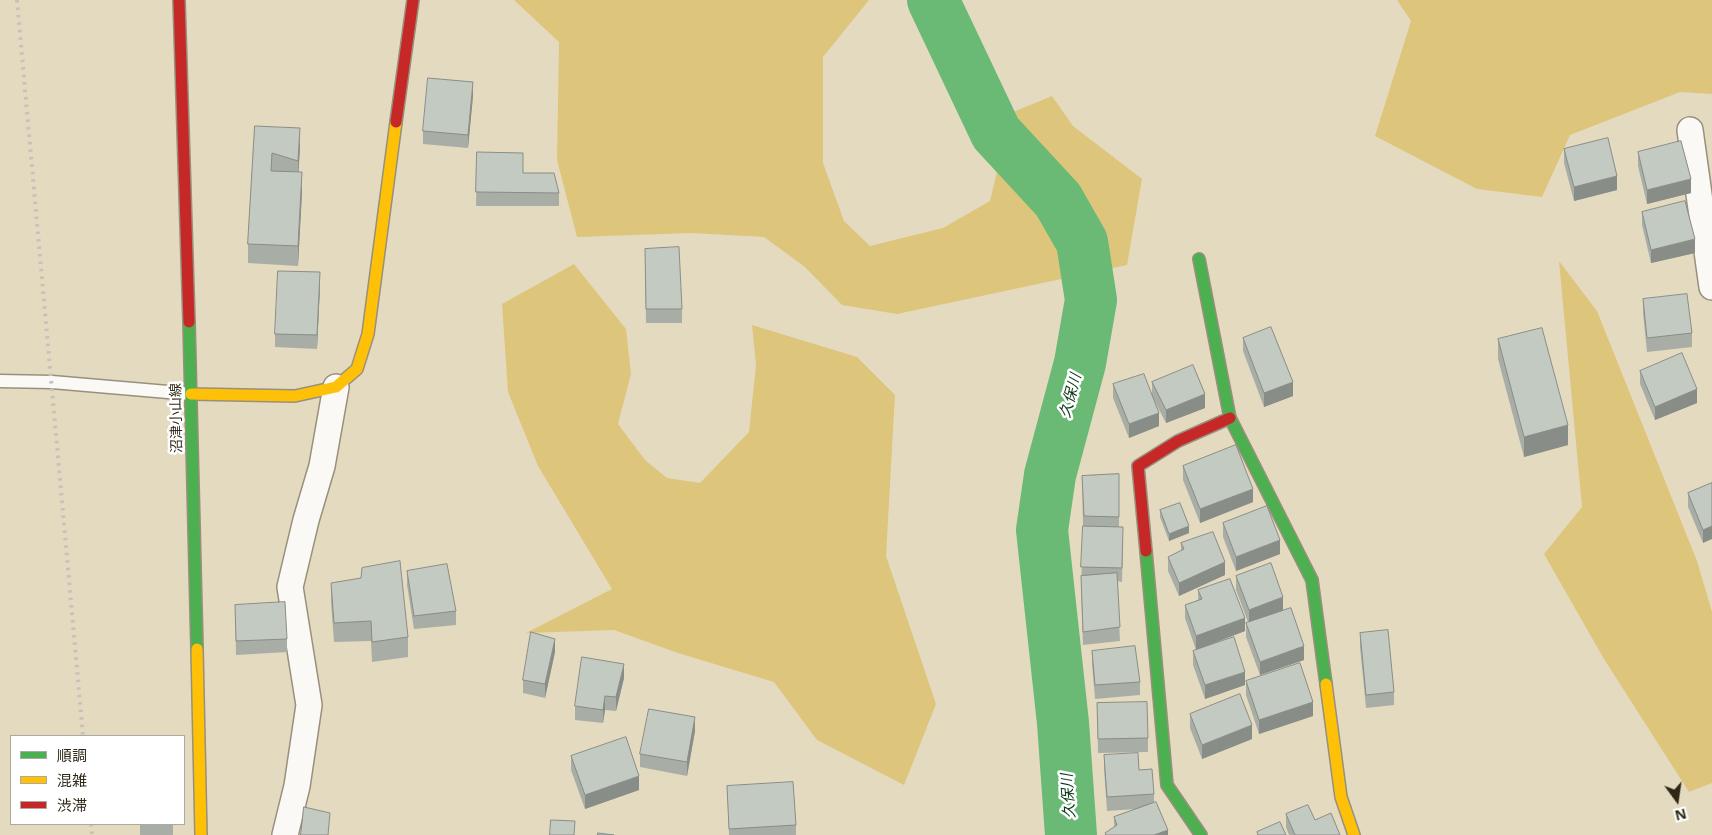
<!DOCTYPE html>
<meta charset="utf-8">
<style>
body{margin:0}
#map{position:relative;width:1712px;height:835px;overflow:hidden;background:#e4dac0;font-family:"Noto Sans","Noto Sans JP",sans-serif}
canvas{display:block}
.legend{position:absolute;left:10px;top:735px;width:175px;height:90px;box-sizing:border-box;background:#fff;border:1px solid #aca9a2;margin:0;padding:6px 9px;list-style:none;font-size:15px;color:#2f2816}
.legend li{display:flex;align-items:center;gap:10px;height:25px}
.legend b{width:25px;border:1px solid #aca9a2}
.north{position:absolute;left:1652px;top:775px;width:50px;height:50px;-webkit-text-stroke:4px #fff;paint-order:stroke;rotate:166deg;font-size:14px;font-weight:700;line-height:20px;text-align:center;color:#2f2816}
.north::after{content:'';display:block;margin:auto;width:18px;height:22px;background:#2f2816;clip-path:polygon(50% 0,100% 100%,50% 72%,0 100%)}
</style>
<div id="map">
<canvas width="1712" height="835"></canvas>
<ul class="legend">
<li><b style="height:6px;background:#4caf50"></b>順調</li>
<li><b style="height:6px;background:#ffc107"></b>混雑</li>
<li><b style="height:6px;background:#c62828"></b>渋滞</li>
</ul>
<div class="north">N</div>
</div>
<script>
const ctx = document.querySelector('canvas').getContext('2d');
ctx.lineJoin = 'round';
function paint(path, color) {
  ctx.fillStyle = color;
  ctx.fill(path, 'evenodd');
}
function strokePath(path, color, width, dash) {
  ctx.strokeStyle = color;
  ctx.lineWidth = width;
  ctx.lineCap = dash ? 'butt' : 'round';
  ctx.setLineDash(dash || []);
  ctx.stroke(path);
}
function drawText(font, color, halo, rows, align = 'center') {
  ctx.font = font + ' "Noto Sans","Noto Sans JP",sans-serif';
  ctx.lineWidth = 5;
  ctx.setLineDash([]);
  ctx.textBaseline = 'middle';
  ctx.strokeStyle = halo;
  ctx.fillStyle = color;
  for (const [text, x, y, turn = 0] of rows) {
    ctx.save();
    ctx.translate(x, y);
    ctx.rotate((+turn || 0) * Math.PI / 180);
    ctx.textAlign = isNaN(turn) ? turn : align;
    if (halo) ctx.strokeText(text, 0, 0);
    ctx.fillText(text, 0, 0);
    ctx.restore();
  }
}
paint(new Path2D(`
 M514 0H869L823 57V163L844 221 870 246 943 228 990 201 1011 113 1052 96 1073 126 1142 179 1127 265 897 314 842 305 805 267 764 237 692 233 577 237 557 160 559 42Z
 M1397 0H1712V94L1680 92 1570 135 1542 197 1477 189 1375 136 1411 21Z
 M1559 261 1597 311 1697 561 1712 612V783L1689 792 1604 659 1544 554 1582 507Z
 M574 264 626 329 631 374 618 424 645 460 667 478 700 483 749 432 756 365 752 325 857 357 895 395 886 556 936 704 904 785 817 740 774 682 678 653 614 630 526 633 612 589 538 466 508 392 502 304Z`), '#dec57c');
strokePath(new Path2D(`
 M933 0 996 133 1058 200 1082 242 1091 300 1080 363 1050 475 1042 530 1063 723 1071 835`), '#6aba76', 52);
const lane = new Path2D(`
 M0 381 52 382 191 394`);
const street = new Path2D(`
 M1690 130 1712 287
 M285 835 297 786 309 705 290 587 306 520 322 466 336 387`);
const fast = new Path2D(`
 M1199 259 1230 418 1312 580 1326 684
 M189 322 197 649
 M1146 551 1167 785 1201 835`);
const slow = new Path2D(`
 M191 394 295 396 336 387 357 369 368 334 396 122
 M197 649 201 835
 M1326 684 1341 797 1354 835`);
const jam = new Path2D(`
 M179 0 189 322
 M396 122 413 0
 M1146 551 1138 466 1178 441 1230 418`);
strokePath(lane, '#98907c', 15);
strokePath(street, '#98907c', 28);
strokePath(fast, '#98907c', 14);
strokePath(slow, '#98907c', 14);
strokePath(jam, '#98907c', 14);
strokePath(lane, '#fbf9f6', 12);
strokePath(street, '#fbf9f6', 25);
strokePath(fast, '#4caf50', 11);
strokePath(slow, '#ffc107', 11);
strokePath(jam, '#c62828', 11);
strokePath(new Path2D(`
 M17 0 83 736
 M91 824 92 835`), '#c5c2bb', 4, [2.5, 5]);
paint(new Path2D(`
 M473 96 468 148 423 144V131Z
 M255 126 300 148 298 172 302 192 298 266 248 263V244Z
 M1564 149 1617 190 1574 201 1564 163Z
 M477 152 523 173 559 193V206H476Z
 M1638 152 1691 193 1647 204 1638 166Z
 M1642 212 1695 253 1651 263 1642 225Z
 M645 263 682 309V323H646Z
 M320 286 317 349 275 347V334Z
 M1643 299 1692 333V347L1647 352 1643 313Z
 M1243 338 1293 396 1264 407 1243 351Z
 M1498 339 1568 445 1524 457 1498 359Z
 M1640 371 1697 403 1655 420 1640 384Z
 M1152 382 1205 408 1166 423 1154 400 1159 426 1129 438 1113 398V384L1152 394Z
 M1183 466 1253 502 1200 523 1183 480Z
 M1119 474V527L1123 541 1122 582 1117 581 1120 641 1083 645 1081 589 1083 526 1082 476Z
 M1712 483 1703 543 1688 507V493Z
 M1160 510 1189 533 1169 541 1160 517Z
 M1223 523 1280 554 1236 571 1223 537Z
 M1181 543 1225 575 1179 596 1168 571V557L1181 551Z
 M407 571 456 611V625L414 629 407 585Z
 M1236 576 1283 610 1304 660 1260 675 1246 637V623L1248 622 1236 590Z
 M331 583 408 637V657L372 662 371 641 334 642 331 602Z
 M1198 590 1245 631 1196 650 1185 618V605L1198 600Z
 M235 605 287 639V652L236 655Z
 M1360 633 1394 692V705L1366 708 1360 647Z
 M1092 651 1140 682V695L1095 699 1092 664Z
 M1193 651 1245 685 1205 699 1193 665Z
 M555 652 545 698 523 693V680Z
 M624 678 616 711 605 710 603 723 575 720V706Z
 M1246 681 1313 716 1259 734 1246 695Z
 M1097 703 1148 738V752L1098 753Z
 M1190 714 1252 739 1202 759 1190 728Z
 M695 731 687 776 640 767V754Z
 M1104 755 1139 770 1154 794V802L1168 835H1105V833L1114 827V817L1136 809 1107 811 1104 769Z
 M571 756 639 790 585 809 571 770Z
 M727 786 796 825V835H729Z
 M1286 814 1315 820 1340 835H1289L1286 827Z
 M140 824H173V835H140Z`), '#a8aea6');
paint(new Path2D(`
 M473 82V96L468 148V135Z
 M300 128V148L298 181V161Z
 M302 172V192L298 266V246Z
 M1617 176V190L1574 201V187Z
 M1691 179V193L1647 204V190Z
 M1695 239V253L1651 263V250Z
 M320 272V286L317 349V335Z
 M1293 382V396L1264 407V393Z
 M1697 389V403L1655 420V407Z
 M1205 394V408L1166 423V410Z
 M1159 413V426L1129 438V424Z
 M1568 425V445L1524 457V437Z
 M1253 489V502L1200 523V509Z
 M1189 526V533L1169 541V534Z
 M1712 526V539L1703 543V530Z
 M1280 540V554L1236 571V557Z
 M1225 562V575L1179 596V583Z
 M1283 597V611L1249 623V610Z
 M1245 618V631L1196 650V636Z
 M555 639V652L545 698V684Z
 M1304 646V660L1260 675V662Z
 M624 664V678L616 711V697Z
 M1245 672V685L1205 699V685Z
 M605 696V710L603 723V710Z
 M1313 702V716L1259 734V720Z
 M695 717V731L687 776V762Z
 M1252 725V739L1202 759V745Z
 M639 776V790L585 809V795Z
 M1168 830V835H1154Z`), '#888d87');
const building = new Path2D(`
 M428 78 473 82 468 135 423 131Z
 M255 126 300 128 298 161 272 153 271 171 302 172 298 246 248 244Z
 M1608 138 1617 176 1574 187 1564 149Z
 M1681 141 1691 179 1647 190 1638 152Z
 M477 152 523 153V173H554L559 193 476 192Z
 M1685 201 1695 239 1651 250 1642 212Z
 M679 247 682 309H646L645 249Z
 M278 271 320 272 317 335 275 334Z
 M1687 294 1692 333 1647 338 1643 299Z
 M1271 327 1293 382 1264 393 1243 338Z
 M1542 328 1568 425 1524 437 1498 339Z
 M1682 353 1697 389 1655 407 1640 371Z
 M1193 365 1205 394 1166 410 1152 382Z
 M1144 374 1159 413 1129 424 1113 384Z
 M1236 445 1253 489 1200 509 1183 466Z
 M1119 474V517L1084 516 1082 476Z
 M1712 483V526L1703 530 1688 493Z
 M1180 503 1189 526 1169 534 1160 510Z
 M1267 506 1280 540 1236 557 1223 523Z
 M1083 526 1123 527 1122 568 1081 567Z
 M1213 532 1225 562 1179 583 1168 557 1184 549 1181 543Z
 M400 561 408 637 372 642 371 621 334 623 331 583 361 578 362 568Z
 M1271 563 1283 597 1249 610 1236 576Z
 M447 564 456 611 414 616 407 571Z
 M1117 573 1120 627 1083 632 1081 576Z
 M1230 579 1245 618 1196 636 1185 605 1202 599 1198 590Z
 M285 602 287 639 236 641 235 605Z
 M1291 608 1304 646 1260 662 1246 623Z
 M1388 630 1394 692 1366 695 1360 633Z
 M531 632 555 639 545 684 523 680Z
 M1234 637 1245 672 1205 685 1193 651Z
 M1135 646 1140 682 1095 685 1092 651Z
 M582 657 624 664 616 697 605 696 603 710 575 706Z
 M1300 663 1313 702 1259 720 1246 681Z
 M1240 694 1252 725 1202 745 1190 714Z
 M1147 702 1148 738 1098 739 1097 703Z
 M649 709 695 717 687 762 640 754Z
 M626 737 639 776 585 795 571 756Z
 M1138 753 1139 770 1152 769 1154 794 1107 797 1104 755Z
 M793 782 796 825 729 829 727 786Z
 M1156 802 1168 830 1154 835H1106L1105 833 1117 825 1114 817Z
 M1308 805 1315 820 1331 813 1340 835H1295L1286 814Z
 M304 807 330 813 328 835H301Z
 M551 820 575 821 574 835H550Z
 M1280 822 1286 835H1258L1257 832Z
 M598 833 614 835H598Z`);
paint(building, '#c3cac1');
strokePath(building, '#888d87', 1);
drawText('14px', '#2f2816', '#fff', [
 ["沼津小山線",177,418,-91]
]);
drawText('italic 15px', '#083816', '#fff', [
 ["久保川",1071,396,-75],
 ["久保川",1069,796,-94]
]);
</script>
